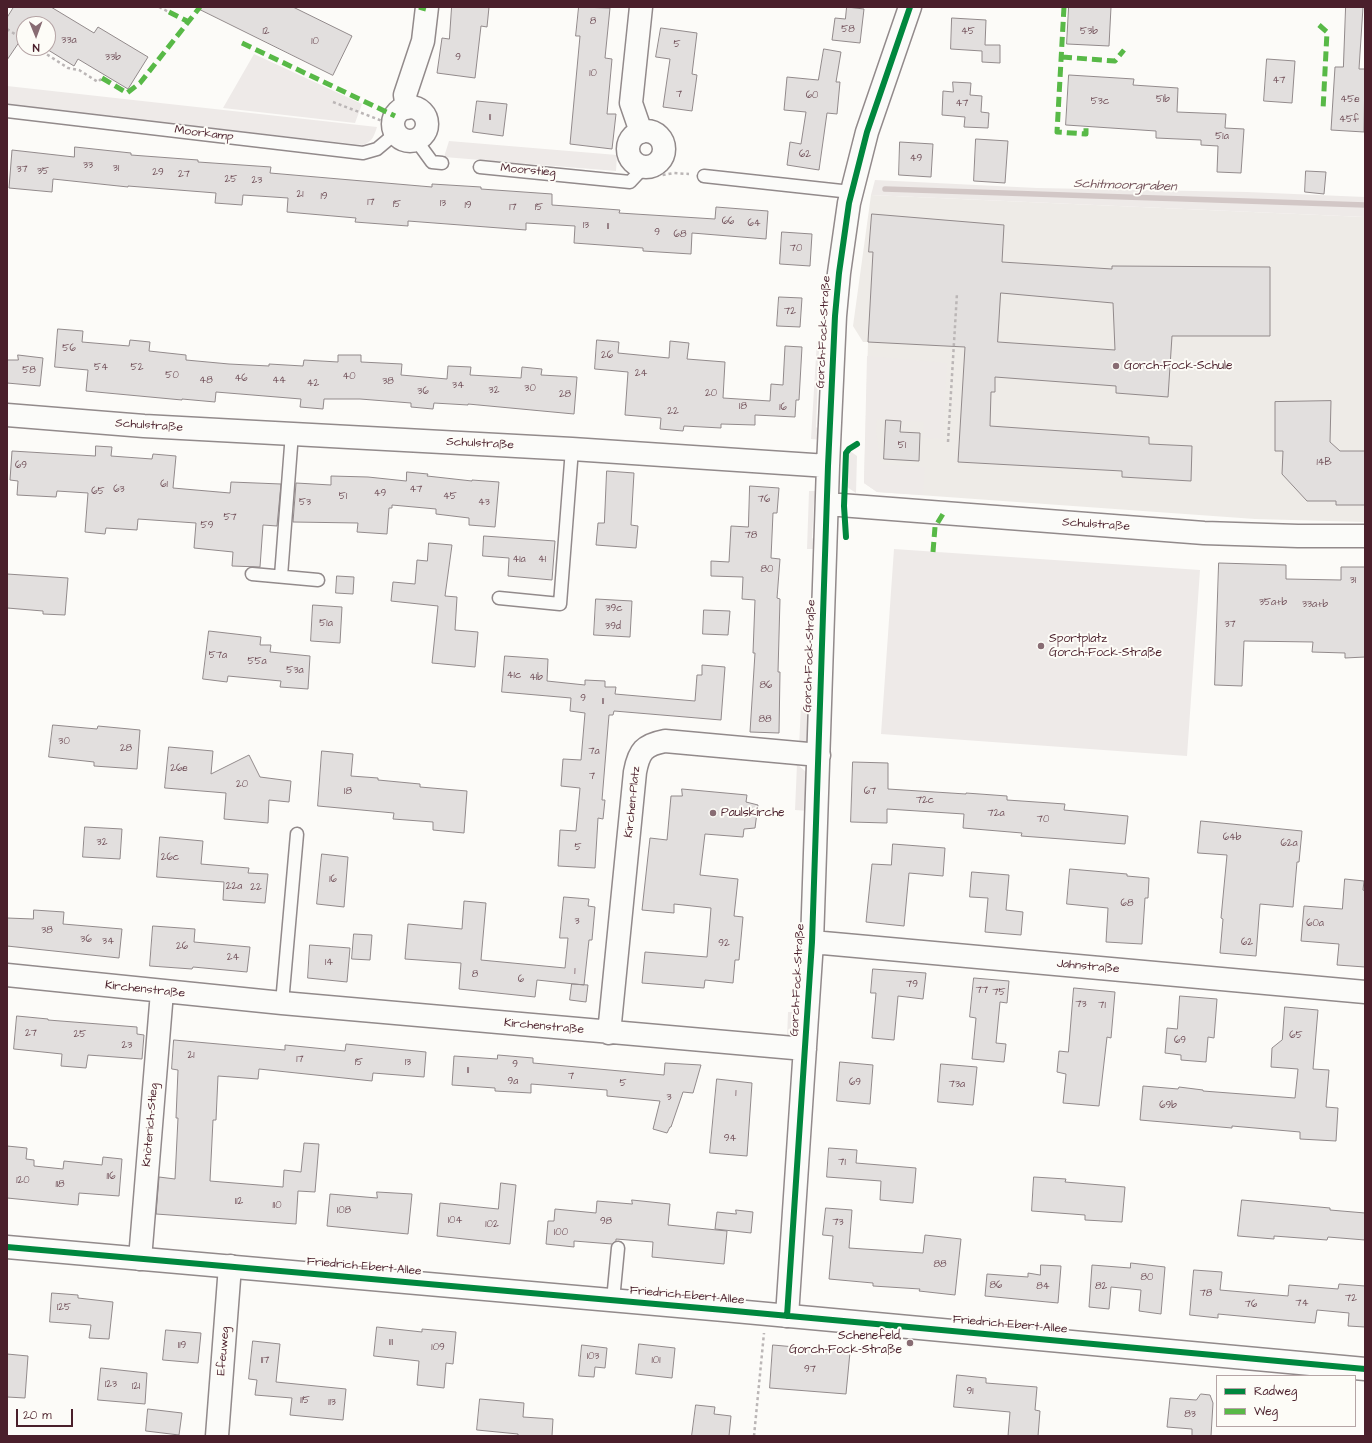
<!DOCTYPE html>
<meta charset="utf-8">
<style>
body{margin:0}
#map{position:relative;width:1372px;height:1443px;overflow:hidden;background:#fcfbf8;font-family:"Architects Daughter",sans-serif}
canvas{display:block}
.frame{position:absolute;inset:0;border:8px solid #4a1f2b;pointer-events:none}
.legend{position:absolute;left:1216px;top:1375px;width:140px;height:52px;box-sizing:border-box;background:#fdfcf7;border:1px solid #b5a4a5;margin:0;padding:5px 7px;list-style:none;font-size:12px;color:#4a1f2b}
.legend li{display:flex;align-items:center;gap:8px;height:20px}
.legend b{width:20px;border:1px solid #b5a4a5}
.north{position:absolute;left:16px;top:16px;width:40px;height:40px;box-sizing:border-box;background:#fdfcf7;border:1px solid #b5a4a5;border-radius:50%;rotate:179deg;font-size:11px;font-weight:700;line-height:16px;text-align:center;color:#4a1f2b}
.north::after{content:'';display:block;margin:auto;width:14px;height:18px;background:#886c73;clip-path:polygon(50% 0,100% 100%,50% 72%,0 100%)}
.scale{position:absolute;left:16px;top:1409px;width:57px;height:18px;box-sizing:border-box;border:2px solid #4a1f2b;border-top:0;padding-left:5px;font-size:12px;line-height:14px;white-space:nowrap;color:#4a1f2b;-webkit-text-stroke:3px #fdfcf7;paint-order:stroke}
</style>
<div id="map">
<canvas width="1372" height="1443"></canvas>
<div class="frame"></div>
<ul class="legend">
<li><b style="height:5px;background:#00873e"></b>Radweg</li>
<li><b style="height:5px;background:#58b947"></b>Weg</li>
</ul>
<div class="north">N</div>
<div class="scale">20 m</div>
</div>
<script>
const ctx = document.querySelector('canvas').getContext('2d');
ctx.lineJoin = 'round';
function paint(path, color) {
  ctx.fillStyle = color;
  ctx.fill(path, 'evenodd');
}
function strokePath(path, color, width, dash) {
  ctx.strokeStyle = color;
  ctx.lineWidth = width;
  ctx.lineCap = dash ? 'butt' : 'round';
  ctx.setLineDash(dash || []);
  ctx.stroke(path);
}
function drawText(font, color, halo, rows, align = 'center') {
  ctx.font = font + ' "Architects Daughter",sans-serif';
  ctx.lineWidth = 4;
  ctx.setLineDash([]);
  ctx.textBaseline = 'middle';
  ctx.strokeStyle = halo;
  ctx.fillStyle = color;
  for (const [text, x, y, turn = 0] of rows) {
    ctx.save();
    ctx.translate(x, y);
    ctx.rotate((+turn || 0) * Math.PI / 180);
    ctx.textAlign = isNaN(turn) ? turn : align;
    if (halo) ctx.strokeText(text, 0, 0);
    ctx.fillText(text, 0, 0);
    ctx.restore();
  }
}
paint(new Path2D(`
 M871 195 1365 217V522L1255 519 877 492 864 483 868 342H863L853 326Z`), '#eeebe7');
paint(new Path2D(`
 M254 54 362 104 355 123 223 108Z
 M7 86 377 127C374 136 373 141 363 145L7 105Z
 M449 141 617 155 616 171 444 157Z
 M875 180 1037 188 1247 192 1365 197V217L871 195Z
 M817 340H826L825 346 819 351 816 427 824 434V440L811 439Z
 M867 356 947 363 943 439 923 438 924 422 877 419 876 431 881 464 925 467 923 495 877 492 864 483Z
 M850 451 857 456 856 493 847 487 849 454Z
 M809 491H820L819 499 814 503 812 538 818 542V549H807Z
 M894 549 1200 570 1187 756 881 734Z
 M801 705 812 706 809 740 807 744 799 747Z
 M797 764 805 771 807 776 808 811 795 810Z
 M788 1012H803C799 1024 798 1032 787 1039Z`), '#eeeae8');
strokePath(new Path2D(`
 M885 189 1365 205`), '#d2c7c6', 5.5);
const building = new Path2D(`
 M14 7H51L94 33 98 27 148 57 128 89 78 59 74 66 45 48H48V24H24V35L7 60V18Z
 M195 7H293L352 36 333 75Z
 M452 7H489L487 27 481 26 475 78 437 73 442 38 449 39Z
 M579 7 610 8 605 58 612 59 607 114H616L612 149 570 144 580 36H576Z
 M847 7 864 9 860 43 832 40 835 18 845 19Z
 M1069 7H1111L1109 46 1067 44Z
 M1346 7H1363L1359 69H1365L1364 132 1331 130 1335 67H1343Z
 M952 18 986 20 985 45H1000V63L982 62V51L951 49Z
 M661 28 697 33 692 74 697 75 692 111 663 107 670 59 656 57Z
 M824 49 841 52 836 82H840L837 114 827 113 819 170 787 165 790 142 801 144 806 112 784 110 787 77 818 80Z
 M1267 59 1295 61 1292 103 1264 101Z
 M1069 75 1134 79 1133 85 1178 88 1177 112 1226 114 1225 128 1244 129 1241 173 1217 172 1218 146 1201 145V140L1156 138V131L1066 125Z
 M953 82 971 83 970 95 982 96 981 112 989 113 988 128 964 127 965 117 942 115 943 91 953 92Z
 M477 101 507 104 503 136 473 132Z
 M976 139 1008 141 1005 183 974 181Z
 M900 142 933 144 931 177 899 175Z
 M75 147 131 153V155L198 160V162L271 167 270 173 432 187V184L481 187V189L552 194V205L620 210 619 213 715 219 716 207 768 211 766 239 692 233 691 254 643 251V248L574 243 575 226 526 223V230L408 221V226L355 222 356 218 287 212 288 198 243 195 242 205 215 203 216 193 128 186V187L53 179 52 192 9 188 12 150 74 157Z
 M1306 171 1326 172 1324 194 1305 192Z
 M872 214 1004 225 1002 262 1112 269V266L1270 267V336H1172L1168 397 1116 393V386L995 377V392H991L990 426 1149 437V444L1192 446 1191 481 1122 477V471L958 462 965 347 868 342 873 252H869ZM1001 293 1113 303 1115 350 998 342Z
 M782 232 812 234 810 266 780 264Z
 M779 297 802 298 800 327 777 326Z
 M58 329 83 331 82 342 129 346 130 340 150 342 149 351 186 355V360L229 364 269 366V364L303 366 304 360 338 362V355H361V362L402 364 401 375 447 379 448 366 471 367 470 375 521 378 522 367 542 369 541 375 577 377 574 414 468 404V405L434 403 433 409 411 407V403L360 399H324L323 409 300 407 301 399 216 392 215 402 182 399V400L86 391 88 370 55 367Z
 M597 340 619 342 618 353 669 358 670 341 689 343 687 359 725 362 723 398 770 401 771 384 783 385 785 346 802 347 799 400H796L795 417 755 415V425L721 424V428L684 426 683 431 660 429 661 418 625 415 628 372 595 369Z
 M18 355 43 358 40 386 7 383V360H18Z
 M1331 401 1330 442 1340 451H1365V505H1336V501H1307L1282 474 1283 451H1275V402Z
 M886 420 901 421 900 432 920 433 919 461 884 459Z
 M96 446 112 447 111 456 152 459 153 454 176 456 173 488 230 493 231 482 281 484 277 526 263 525 260 567 232 566 233 552 194 548 196 523 138 519 137 530 106 528 105 534 85 532 88 493 57 491 56 497 17 495 18 481 10 480 12 451 95 456Z
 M607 471 634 473 631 525 638 526 636 548 596 545 598 523H604Z
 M407 472 428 474 427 476 472 481V480L499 482 495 527 469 525V518L436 514V509L392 505V508H389L387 534 357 532 358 523 293 522 296 483 331 485V476L368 477 406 481Z
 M750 486 779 488 777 513H773L771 558 780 559 777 598 780 599 778 672H780L779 733 750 732 755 653H753L755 600 742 599 743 577 711 576V561L729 562 731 526 748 527Z
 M484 536 555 541 552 580 508 576 509 558 483 556Z
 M429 543 452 545 445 596 457 597 455 630 478 632 475 667 432 663 438 606 391 601 393 582 415 584 417 560 427 561Z
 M1219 563 1286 565V579L1341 580V567H1365V657L1345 658V653L1312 652 1313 642 1244 641 1242 686 1215 685Z
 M7 574 68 578 65 615 43 614V611L7 608Z
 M337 576 354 577 353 594 336 593Z
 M596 599 632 601 630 637 594 635Z
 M313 605 342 607 340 643 311 641Z
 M704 610 730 611 728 635 703 634Z
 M209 631 261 637 260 645H271L270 652 310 656 308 689 280 687 281 681 228 676 227 682 203 679Z
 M505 656 548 659 547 681 585 685V680L605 681V687H616L615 694 695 701 697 675H702V665L725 667 721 720 614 711 613 715H609L602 800H605L603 819 598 818 595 868 558 866 560 830 576 831 580 788 561 786 563 759 581 760 585 713 570 711 571 698 502 692Z
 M53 725 97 729 98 726 140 730 137 769 94 766V762L49 757Z
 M169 747 213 751 211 774 249 755 260 777 291 781 289 802 269 800 268 823 224 819 226 793 165 788Z
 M322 751 353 754 351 776 378 778V780L420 784V787L467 791 464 833 433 830V822L393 819 394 813 318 806Z
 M853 762 888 763V789L966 794V793L1007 796V800L1065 804 1064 810 1128 816 1125 844 1062 839 1021 836 1022 833 963 828 964 814 887 809V823L851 822Z
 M682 789 747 795 746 802 758 805 755 828 744 829 743 837 705 834 700 875 738 879 734 916 743 917 739 960H735L733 983 705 980 704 988 642 983 645 952 707 957 711 908 674 904V913L642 910 650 838 667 840 671 796H682Z
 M1201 821 1302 831 1299 862H1297L1293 907 1260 904 1256 956 1220 953 1223 919 1221 918 1227 855 1198 853Z
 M85 827 122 829 120 859 83 857Z
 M160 837 203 841 201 864 249 868 248 873 268 874 265 903 223 900 224 882 157 877Z
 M893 844 945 848 943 876 909 873 904 926 866 922 872 864 891 865Z
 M322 854 348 857 344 907 317 904Z
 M1070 869 1127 874V876L1149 878 1148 898H1145L1142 944 1106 942 1108 908 1067 904Z
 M972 872 1009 875 1006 910 1023 912 1021 935 985 932 988 898 970 897Z
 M1345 879 1364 881 1363 890 1365 891V967L1337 965 1339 944 1301 941 1304 906 1342 909Z
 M564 897 589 899 588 906 595 907 592 940H589L584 985 537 980 535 997 459 989 461 963 405 959 408 924 462 929 464 901 486 903 481 960 565 968 568 938H560Z
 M34 910 64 912 63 924 122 929 119 958 7 946V918L33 919Z
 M153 926 195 929 194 942 250 947 247 972 193 967 192 969 150 966Z
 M354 934 372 935 370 960 352 959Z
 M310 945 350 948 347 982 308 978Z
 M873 969 926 973 923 999 898 996 894 1040 872 1038 876 993H871Z
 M974 978 1009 981 1007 1003 1000 1002 996 1043 1006 1044 1004 1062 972 1059 976 1018 970 1017Z
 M572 984 588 985 586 1002 570 1000Z
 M1074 988 1115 992 1111 1038 1107 1037 1099 1106 1063 1103 1066 1074 1057 1072 1059 1051 1068 1052Z
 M1180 996 1217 999 1214 1038 1208 1037 1206 1062 1181 1060V1055L1165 1053 1167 1028 1177 1029Z
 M1285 1007 1318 1010 1313 1069 1329 1070 1326 1107 1338 1108 1336 1141 1300 1139V1132L1232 1126V1128L1140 1120 1143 1086 1178 1089 1179 1087 1203 1090V1091L1295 1098 1298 1069 1271 1067 1272 1048 1282 1040Z
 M17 1016 48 1019V1020L137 1027V1034L144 1035 142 1059 88 1055 86 1068 61 1066 62 1054 14 1049Z
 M174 1040 285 1050V1045L345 1051 346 1044 426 1052 424 1077 373 1073 372 1081 259 1069 258 1079 218 1076 216 1120H213L210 1181 283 1187 284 1170 301 1172 304 1143 319 1144 315 1192 298 1191 296 1224 156 1214 159 1177 175 1179 178 1118H176L178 1070 172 1069Z
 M498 1055 533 1058V1063L664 1075 665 1063 701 1065 693 1093 683 1092 671 1127H670L667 1133 653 1129 660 1101 607 1096V1090L531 1084V1093L495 1091V1088L452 1085 454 1056 497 1059Z
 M840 1062 873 1065 870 1104 837 1101Z
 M941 1064 977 1067 973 1105 938 1102Z
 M717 1079 752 1083 747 1156 710 1153Z
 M7 1146 27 1148 26 1159 34 1160V1166L63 1169 64 1161 102 1165 103 1157 122 1159 119 1196 79 1193 78 1205 7 1198Z
 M829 1148 857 1150 856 1163 916 1168 913 1203 880 1200 881 1181 827 1177Z
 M1034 1177 1066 1179 1065 1182 1125 1187 1122 1222 1085 1220V1215L1032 1211Z
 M501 1183 516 1185 510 1244 437 1236 440 1203 498 1209Z
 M377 1192 412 1194 408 1234 327 1226 330 1194 377 1198Z
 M632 1200 670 1204 668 1225 727 1231 724 1264 652 1257 653 1242 616 1239V1241L612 1244 574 1241V1247L546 1244 548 1221H554L555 1209 596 1213 597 1201 632 1204Z
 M1242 1200 1330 1208V1210L1365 1213V1240L1328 1237 1327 1240 1274 1236V1239L1238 1236Z
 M826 1208 852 1210 849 1248 923 1253 925 1235 961 1239 955 1295 919 1291 920 1289 873 1286V1283L829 1279 833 1236 823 1235Z
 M736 1210 753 1212 751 1233 715 1229 717 1212 736 1214Z
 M1131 1263 1165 1267 1161 1314 1139 1311 1141 1290 1111 1287 1109 1309 1089 1307 1092 1265 1130 1268Z
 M1041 1265 1061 1266 1058 1303 985 1296 987 1274 1028 1277V1273L1040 1275Z
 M1194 1270 1222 1272 1220 1290 1288 1296 1289 1285 1338 1289 1339 1284 1365 1286V1327L1348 1326 1349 1313 1317 1310 1315 1323 1218 1314V1318L1190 1315Z
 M52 1293 78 1295V1298L113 1302 109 1339 89 1338 91 1325 50 1322Z
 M377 1327 422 1332V1329L456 1332 453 1364 446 1363 444 1388 417 1385 419 1361 374 1356Z
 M166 1330 201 1333 198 1363 163 1360Z
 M253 1341 280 1344 276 1382 346 1389 343 1420 290 1415 292 1398 255 1395 257 1380 249 1379Z
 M639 1344 675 1348 672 1378 636 1374Z
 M582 1345 607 1348 605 1368 595 1367 594 1377 579 1376Z
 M773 1345 850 1352 846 1394 770 1388Z
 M7 1354 28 1356 25 1398 7 1397Z
 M101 1368 147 1373 145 1404 98 1400Z
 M957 1375 986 1378V1383L1037 1387 1035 1410 1040 1411 1038 1436H1008L1010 1412 954 1407Z
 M1201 1394 1210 1395 1213 1403 1211 1436H1192V1429L1167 1427 1170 1398 1196 1400Z
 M480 1399 524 1403 523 1417 553 1419 552 1436H518V1434L477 1430Z
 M696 1405 715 1407 714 1414 731 1416 729 1436H692Z
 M148 1409 182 1413 179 1435 146 1431Z`);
paint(building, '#e2dfde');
strokePath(building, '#928a8b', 1);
const service = new Path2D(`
 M7 111 363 153 377 149 396 133
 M416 140 432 162 442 163
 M480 167 630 182 644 167
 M704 176 851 192
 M252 574 318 580
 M281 576 292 433
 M499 598 560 604 572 449
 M282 1003 297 834
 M613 1300 618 1248`);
const minor = new Path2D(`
 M641 7 631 103 641 132
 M393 124a17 17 0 1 1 34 0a17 17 0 1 1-34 0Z
 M407 108 405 95 423 41 427 7
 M628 149a18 18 0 1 1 36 0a18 18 0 1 1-36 0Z
 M7 415 144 426 572 449 828 466
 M827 504 1204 533 1298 536H1365
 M812 942 1365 992
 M7 975 282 1003 805 1049
 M609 1033 635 772C639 751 644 745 665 741L819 755
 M140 1259 162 992
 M787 1316 812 942 828 466 835 316 839 273 849 203 867 132 910 7
 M217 1436 230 1266`);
const tertiary = new Path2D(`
 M7 1247 724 1310 1365 1369`);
strokePath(service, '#928a8b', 15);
strokePath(minor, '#928a8b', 25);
strokePath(tertiary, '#928a8b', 25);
strokePath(new Path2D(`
 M159 7 169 12
 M7 29 24 40
 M37 48 68 68 79 70 98 82 102 78
 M333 102 385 122
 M657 173 662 175 674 173 689 174
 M948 442 957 293
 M754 1436 764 1333`), '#bbb6b6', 2.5, [3, 3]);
strokePath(service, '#fbfbf9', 12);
strokePath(minor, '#fbfbf9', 22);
strokePath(tertiary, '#fbfbf9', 22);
strokePath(new Path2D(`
 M419 7 426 9
 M1064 7 1057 132 1086 134V127
 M169 12 189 22
 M1319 25 1327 32 1323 110
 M242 43 395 116
 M1062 57 1115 61 1124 50
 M102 78 127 93 140 83 200 7
 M933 552 935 527 943 514`), '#58b947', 5, [10, 5]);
strokePath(new Path2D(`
 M846 537 844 506 846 453 849 449 857 444
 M7 1247 724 1310 1365 1369
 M787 1316 812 942 828 466 835 316 839 273 849 203 867 132 910 7`), '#00873e', 6);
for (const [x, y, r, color] of [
 [1116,366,4,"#886c73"],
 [1041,646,4,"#886c73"],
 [713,813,4,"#886c73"],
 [910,1343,4,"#886c73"]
]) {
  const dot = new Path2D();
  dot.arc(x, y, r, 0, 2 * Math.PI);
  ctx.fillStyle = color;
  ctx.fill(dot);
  strokePath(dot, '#fdfcf7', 1.5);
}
drawText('10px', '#704f58', null, [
 ["8",593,22],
 ["58",848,30],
 ["12",266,32],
 ["45",968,32],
 ["53b",1089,32],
 ["33a",69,41],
 ["10",315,42],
 ["5",677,45],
 ["33b",113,58],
 ["9",458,58],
 ["10",593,74],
 ["47",1279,81],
 ["7",679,95],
 ["60",812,96],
 ["51b",1163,100],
 ["45e",1350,100],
 ["53c",1100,102],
 ["47",962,104],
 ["11",490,118],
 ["45f",1349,120],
 ["51a",1222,137],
 ["62",805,155],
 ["49",916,159],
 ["33",88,166],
 ["31",116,169],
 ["37",22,170],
 ["35",43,172],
 ["29",158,173],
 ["27",184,175],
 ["25",231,180],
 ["23",257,181],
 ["21",300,195],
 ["19",324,197],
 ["17",371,203],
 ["13",443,204],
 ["15",397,205],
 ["19",468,206],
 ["17",513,208],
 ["15",539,208],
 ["66",728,222],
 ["64",754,224],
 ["13",586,226],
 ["11",608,227],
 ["9",657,233],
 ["68",680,235],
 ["70",796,249],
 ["72",790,312],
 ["56",69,349],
 ["26",607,356],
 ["54",101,368],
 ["52",137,368],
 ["58",29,371],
 ["24",641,374],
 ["50",172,376],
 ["40",349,377],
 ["46",241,379],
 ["48",206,381],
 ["44",279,381],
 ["38",388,382],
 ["42",313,384],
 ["34",458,386],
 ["30",530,389],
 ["32",494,391],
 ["36",423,392],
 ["20",711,394],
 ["28",565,395],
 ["18",743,407],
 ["16",783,408],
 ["22",673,412],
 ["51",902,446],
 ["14B",1324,463],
 ["69",21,466],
 ["61",164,485],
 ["63",119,490],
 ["47",416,490],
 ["65",98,492],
 ["49",380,494],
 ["51",343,497],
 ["45",450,497],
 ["76",764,500],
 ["53",305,503],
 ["43",484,503],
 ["57",230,518],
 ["59",207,526],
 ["78",751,536],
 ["41a",519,560],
 ["41",542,560],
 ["80",767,570],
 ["31",1353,581],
 ["35a+b",1273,603],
 ["33a+b",1315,605],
 ["39c",614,609],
 ["51a",326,624],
 ["37",1230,625],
 ["39d",613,627],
 ["57a",218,656],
 ["55a",257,662],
 ["53a",295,671],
 ["41c",514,676],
 ["41b",536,678],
 ["86",766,686],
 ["9",583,699],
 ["11",603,702],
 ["88",765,720],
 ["30",64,742],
 ["28",126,749],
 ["7a",594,752],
 ["26e",179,769],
 ["7",592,777],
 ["20",242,785],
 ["18",348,792],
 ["67",870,792],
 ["72c",925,801],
 ["72a",996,814],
 ["70",1043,820],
 ["64b",1232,838],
 ["32",102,843],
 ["62a",1289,844],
 ["5",578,848],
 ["26c",170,858],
 ["16",333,880],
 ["22a",234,887],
 ["22",256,888],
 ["68",1127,904],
 ["3",577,922],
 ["60a",1315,924],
 ["38",47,931],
 ["36",86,940],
 ["34",108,942],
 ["62",1247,943],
 ["92",724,944],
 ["26",182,947],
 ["24",233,958],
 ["14",329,963],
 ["1",575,972],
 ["8",475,975],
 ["6",521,980],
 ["79",912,985],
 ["77",982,991],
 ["75",999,993],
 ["73",1081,1005],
 ["71",1102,1006],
 ["27",31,1034],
 ["25",80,1035],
 ["65",1296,1036],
 ["69",1180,1041],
 ["23",127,1046],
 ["21",191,1056],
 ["17",300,1060],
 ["15",359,1063],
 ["13",408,1063],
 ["9",515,1065],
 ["11",468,1071],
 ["7",571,1077],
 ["9a",513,1082],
 ["69",855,1083],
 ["5",623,1084],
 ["73a",957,1085],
 ["1",736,1094],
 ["3",669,1098],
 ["69b",1168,1106],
 ["94",730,1139],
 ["71",842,1163],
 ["116",111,1177],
 ["120",23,1181],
 ["118",60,1185],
 ["112",239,1202],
 ["110",277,1206],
 ["108",344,1211],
 ["104",455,1221],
 ["98",606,1222],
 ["73",838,1223],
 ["102",492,1225],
 ["100",561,1233],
 ["88",940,1265],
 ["80",1147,1278],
 ["86",996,1286],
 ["84",1043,1287],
 ["82",1101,1287],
 ["78",1206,1294],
 ["72",1351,1299],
 ["74",1302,1304],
 ["76",1251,1305],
 ["125",64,1308],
 ["111",391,1343],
 ["119",182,1346],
 ["109",438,1348],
 ["103",593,1357],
 ["117",265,1361],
 ["101",656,1361],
 ["97",810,1370],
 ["123",111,1385],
 ["121",136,1387],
 ["91",970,1392],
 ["115",305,1401],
 ["113",332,1403],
 ["83",1190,1415]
]);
drawText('12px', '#4a1f2b', '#fdfcf7', [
 ["Moorkamp",204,134,7],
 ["Moorstieg",528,171,5],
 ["Gorch-Fock-Straße",824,332,-87],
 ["Schulstraße",149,426,4],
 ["Schulstraße",480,444,3],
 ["Schulstraße",1096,525,4],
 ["Gorch-Fock-Straße",810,656,-88],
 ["Kirchen-Platz",633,802,-84],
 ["Jahnstraße",1088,967,5],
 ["Gorch-Fock-Straße",798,980,-87],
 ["Kirchenstraße",145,990,6],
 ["Kirchenstraße",544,1027,5],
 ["Knöterich-Stieg",151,1125,-85],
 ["Friedrich-Ebert-Allee",364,1267,5],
 ["Friedrich-Ebert-Allee",687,1296,5],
 ["Friedrich-Ebert-Allee",1010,1325,5],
 ["Efeuweg",224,1351,-85]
]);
drawText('12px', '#4a1f2b', '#fdfcf7', [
 ["Gorch-Fock-Schule",1124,366],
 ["Sportplatz",1049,639],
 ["Gorch-Fock-Straße",1049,653],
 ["Paulskirche",721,813],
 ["Schenefeld,",902,1336,"right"],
 ["Gorch-Fock-Straße",902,1350,"right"]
], 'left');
drawText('italic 13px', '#73525a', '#fdfcf7', [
 ["Schitmoorgraben",1125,186,2]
]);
</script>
